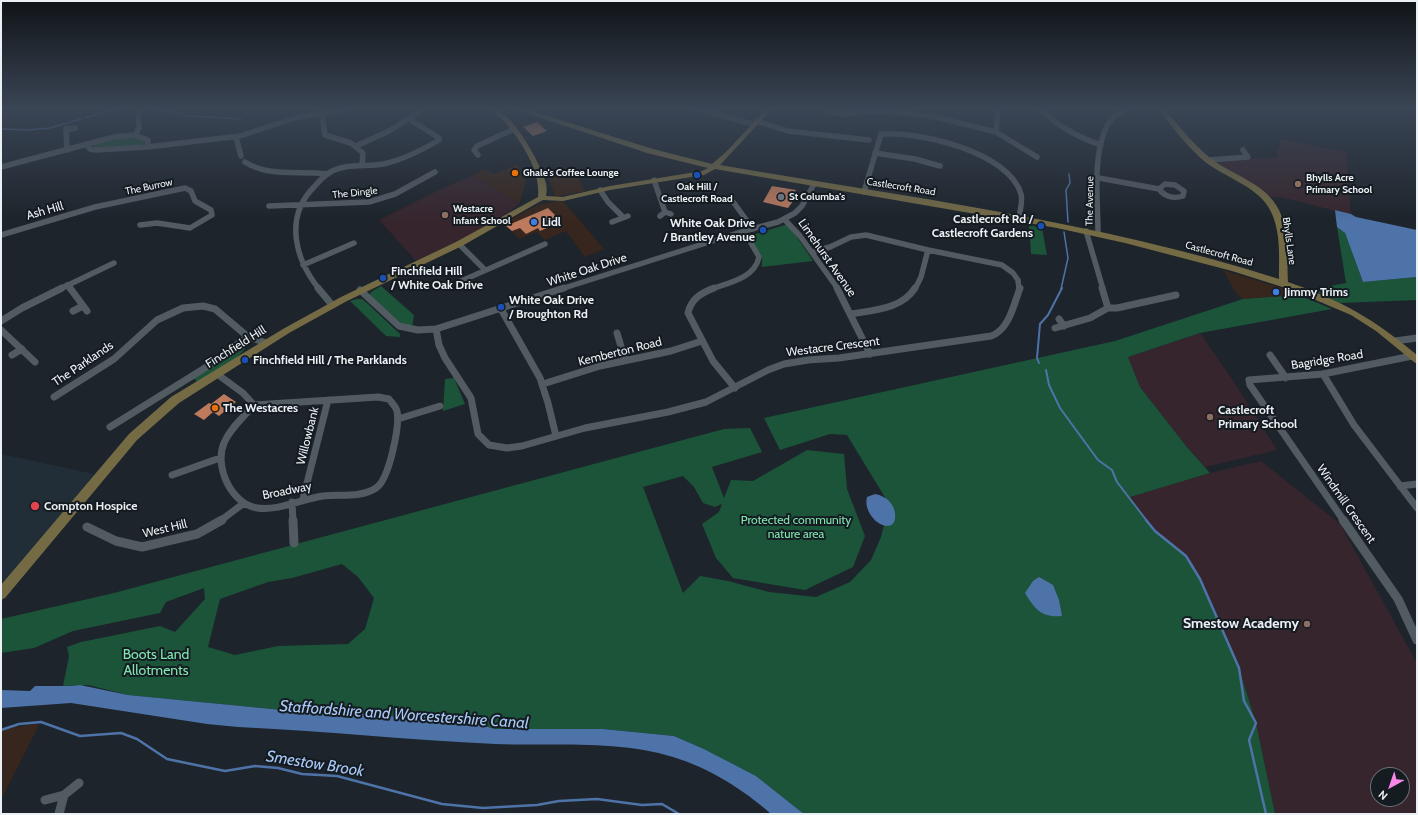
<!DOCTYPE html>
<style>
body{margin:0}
#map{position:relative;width:1418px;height:815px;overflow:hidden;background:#1d242b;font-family:Cabin,sans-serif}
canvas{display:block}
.frame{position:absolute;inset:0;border:2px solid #ebf0f4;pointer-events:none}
.north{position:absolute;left:1370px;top:767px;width:40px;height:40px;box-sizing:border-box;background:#141b21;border:1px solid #6a7075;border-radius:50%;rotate:220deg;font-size:11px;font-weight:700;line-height:16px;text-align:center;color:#ebf0f4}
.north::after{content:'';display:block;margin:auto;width:14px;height:18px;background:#f987e8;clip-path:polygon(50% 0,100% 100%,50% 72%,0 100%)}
</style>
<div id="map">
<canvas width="1418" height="815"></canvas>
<div class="frame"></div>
<div class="north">N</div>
</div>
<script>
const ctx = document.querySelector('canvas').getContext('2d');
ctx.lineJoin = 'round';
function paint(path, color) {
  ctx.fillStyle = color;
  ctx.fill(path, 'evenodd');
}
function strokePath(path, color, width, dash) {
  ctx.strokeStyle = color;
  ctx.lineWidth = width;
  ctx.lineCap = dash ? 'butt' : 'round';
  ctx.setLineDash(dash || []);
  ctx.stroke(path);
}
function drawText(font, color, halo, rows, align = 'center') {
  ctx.font = font + ' Cabin,sans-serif';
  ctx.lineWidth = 4;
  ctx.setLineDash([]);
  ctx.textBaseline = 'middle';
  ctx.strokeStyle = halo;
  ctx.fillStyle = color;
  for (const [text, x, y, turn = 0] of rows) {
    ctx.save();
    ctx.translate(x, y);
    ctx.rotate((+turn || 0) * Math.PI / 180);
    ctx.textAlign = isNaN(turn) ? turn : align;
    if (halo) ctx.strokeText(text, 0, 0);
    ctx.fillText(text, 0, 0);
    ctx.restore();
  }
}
paint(new Path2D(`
 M517 164 526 181 519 204 473 175 485 169 494 174Z
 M573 168 585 191 555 197 548 175Z
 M559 201 564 202 604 249 585 257 566 231 545 240 537 232 519 239 504 223 538 205Z
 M1223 270 1278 287 1299 295 1243 299 1236 293Z
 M35 724 39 725 1 800V732L11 728Z`), '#37261d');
paint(new Path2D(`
 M1 454 94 474 45 537 1 587Z`), '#212e38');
paint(new Path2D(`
 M1280 139 1346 152 1351 214 1336 210V211L1281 197H1269L1228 171 1216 161 1218 159 1277 158V147H1281Z
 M473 175 519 204 510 211 457 243 417 262 379 220 435 192Z
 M1200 333 1232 379 1277 450 1205 467 1186 446 1140 387 1128 357Z
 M1261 461 1340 524 1417 663V814H1275L1256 723 1239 668 1200 579 1186 556 1155 531 1129 497 1210 473ZM1378 775H1402V799H1378Z`), '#36252d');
paint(new Path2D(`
 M135 137 144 141 145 143 139 146 95 148 93 146 109 140Z
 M788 224 813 261 762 267V258L749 236Z
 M1029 225 1042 228 1047 255 1031 254Z
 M1337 227 1345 233 1363 282 1417 277V300L1340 303 1319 293V288L1346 283Z
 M381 286 414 315 412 328 401 323 370 295 371 292Z
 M1299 295 1332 309 1200 333 1128 357 1140 387 1186 446 1210 473 1130 497 1155 531 1186 556 1200 579 1239 668 1256 723 1275 814H804L756 776 704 749 674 736 603 729H495L478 724 471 717 440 715 401 717 362 714 344 716 128 695 88 685 63 686 69 656 67 647 81 642 160 626 175 632 205 599 204 588 166 602 160 613 73 631 34 648 1 653V619L114 593 724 429 750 428 762 452 712 467 724 498 731 480 753 481 807 450 844 454 847 489 865 536 853 567 805 590 733 578 716 558 702 524 719 512 722 504 715 507 703 503 694 487 683 476 643 487 683 593 700 576 728 581 769 592 816 597 850 582 871 560 881 537 889 504 847 435 830 434 780 450 764 418 1115 341 1243 299ZM342 564 358 577 374 598 365 629 348 644 278 646 235 655 208 647 220 599 268 582 292 578Z
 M357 299H362L368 304 400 334V337L386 336 350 301Z
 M243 342 248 343C239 362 215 371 198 382L193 378Z
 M454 378 465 404 443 411 445 379Z`), '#1b5439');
paint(new Path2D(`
 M1335 210 1351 214 1356 217 1417 230V277L1363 282 1345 233 1337 227Z
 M875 494C887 496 897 506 895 519 893 531 878 525 873 518 868 512 865 505 867 497Z
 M1039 577 1053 585 1059 600 1062 616C1041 618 1035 609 1025 593L1033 581Z
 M80 685 128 695 344 716 362 714 401 717 440 715 471 717 478 724 495 729H603L674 736 704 749 756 776 804 814H771C743 789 709 768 673 757 619 740 551 746 495 744 409 740 324 731 238 727L207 724 71 703 1 708V690L30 691 35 686H70Z`), '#4e73a8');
strokePath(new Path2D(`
 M150 108 190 116 241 119
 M85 118 121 108
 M1 129 27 130 50 128 81 119
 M1068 222 1066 190 1070 183 1069 174
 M1061 289 1068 258 1064 232`), '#4e73a8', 1.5);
strokePath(new Path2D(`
 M1039 363 1037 358 1040 324 1048 315 1062 288
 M1046 370 1049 385 1060 408 1098 460 1112 470 1117 482 1147 521`), '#4e73a8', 2);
strokePath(new Path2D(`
 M1146 520 1155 531 1186 556 1200 579 1239 668 1244 701 1256 723 1249 740 1266 814
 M1 730 19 724 41 722 80 736 121 733 137 739 167 759 225 771 255 766 278 768 302 774 337 776 442 804 483 808 537 805 559 801 597 799 642 805 662 804 679 814`), '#4e73a8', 2.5);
paint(new Path2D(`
 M537 122 547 131 533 136 523 127Z
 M772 186 796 190 795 192 799 193 788 208 763 202Z
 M548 208 559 219 546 225 549 227 540 231 538 228 526 234 520 228 512 231 506 226Z
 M224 394 236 402 219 416 213 412 204 420 194 414 209 403 211 404Z`), '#bd7a5d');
strokePath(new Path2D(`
 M694 108 753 124
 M1040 108C1057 126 1077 137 1101 145
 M826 112 845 114 871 111 896 112 936 117 996 132 1037 157
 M322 113 325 135 351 143 363 153 362 166
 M756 121 788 131 869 140
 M66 128 67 150
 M66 130 75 128
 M996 132 998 108
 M135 135 139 128 138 113
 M236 137 241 156
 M87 144 90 149 96 150 147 147
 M356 146 389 131 419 112
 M875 153 915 159 940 166
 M478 155 474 150 477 146 514 129
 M1208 160 1248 157 1243 150
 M245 162C270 178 300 170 328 174
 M1 167 114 137 135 135 148 140 147 147 240 136 298 117 339 111 348 108
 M1099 178 1159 189
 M654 180 665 212
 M1165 184 1175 185 1184 191 1183 196C1174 199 1165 197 1159 189Z
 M600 190 608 202 623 217
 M864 192 881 134C919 131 1009 152 1021 194 1023 201 1020 210 1019 218
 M734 203 753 229
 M269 206 369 202 395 194 435 172
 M660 216 665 212 671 214
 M785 220 800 236 838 289
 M612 222 628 216
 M1086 231 1103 289
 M1098 233C1098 201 1092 155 1107 126 1111 117 1120 112 1128 108
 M1 235 95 207 185 188 191 191 195 201 211 210 212 215 190 228 157 223 140 225
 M459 244 485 270
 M812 252 830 247 851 237 866 235 928 250 1002 265 1013 273 1018 280 1019 289
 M303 265 354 243
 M459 282 545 244
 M67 285 70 289
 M60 289 114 263
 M319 289C295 259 284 217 314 187 319 181 325 175 332 171 348 163 366 167 383 164 403 160 422 150 439 140V138L412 121
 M561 289 744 231 778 222 795 213 802 206 814 184
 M711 289C729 283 755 278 759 257L744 231
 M915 289 921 277 928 250`), '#535b62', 5.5);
strokePath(new Path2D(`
 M70 288 87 311
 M318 288 332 305
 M714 288C701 293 691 299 688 313L713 361 735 388
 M837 288 870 354
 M360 290 399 326 418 330 436 329 564 288
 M1108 308H1117L1176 295
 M501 309 540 378 548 403 556 436
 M73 311 83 306
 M851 314C874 310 902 309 915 288
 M1059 319 1064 326
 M1 321 22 308 62 288
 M1055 328 1090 318 1108 308 1102 288
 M436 329 439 345 445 358 471 398 478 434 489 445 507 448 522 446 585 428 668 412 706 402 768 370 784 364 808 360 839 358 991 336C1009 330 1014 304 1020 288
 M1 330 35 362
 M617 333 625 360
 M1395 341 1417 338
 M12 355 22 349
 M1270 355 1286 378
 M217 374 243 393 254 405
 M1323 374 1354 425 1417 508
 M543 384 600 366 671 351 702 341
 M54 397 114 359 157 320 183 308 203 306 215 309 247 336 266 343
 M378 397 389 399C392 403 396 407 397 411 400 426 389 480 376 488 361 498 340 494 323 496 302 499 279 511 257 508 231 504 214 466 224 443 230 428 244 417 254 405Z
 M398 419 440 406
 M110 427 221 358 247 336
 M172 475 220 458
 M1400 486 1417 484
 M303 499 328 400
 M292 502 293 521
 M220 521 244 503
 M1344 521 1250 385 1249 380 1323 374 1412 356`), '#535b62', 7);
strokePath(new Path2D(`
 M293 520 294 543
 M1343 520 1398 599 1417 640
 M87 527 116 541 142 547 197 534 222 520
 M45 800 64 795 79 783
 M59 814 64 795`), '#535b62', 9);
paint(new Path2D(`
 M489 108C509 105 540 162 545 180 547 185 547 191 546 196L563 197 610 186 702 171 708 168 647 153 514 109 513 108H522L653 149 712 164 726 152 767 108H773L720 165C907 197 1098 221 1279 279 1279 257 1281 230 1270 210 1259 187 1224 177 1204 161 1187 146 1171 126 1158 108H1164C1178 125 1192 143 1209 157 1231 175 1266 183 1279 210 1289 232 1287 259 1288 282 1341 300 1374 319 1417 355V364L1414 362 1376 331 1351 315 1292 290 1232 271 1125 243 1057 228 715 169 704 175 610 190 563 201 543 200 539 202 462 246 347 301 289 333 179 403 137 440 5 598 1 600V585L129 434 171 397 283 329 341 297 456 242 538 197C541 171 521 141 505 122 500 117 493 113 489 108Z`), '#746b45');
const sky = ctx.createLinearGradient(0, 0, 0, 222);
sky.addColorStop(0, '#101418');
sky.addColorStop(0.49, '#3a4555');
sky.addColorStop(1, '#3a455500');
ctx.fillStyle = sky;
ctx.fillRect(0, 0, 1418, 222);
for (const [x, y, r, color] of [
 [515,173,4,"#e8710a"],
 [697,175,4,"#1a4fb4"],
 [1298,184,4,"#8d6e63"],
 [781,197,4,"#6b7280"],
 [445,215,4,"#8d6e63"],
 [534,222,4,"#3f7fe0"],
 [1041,226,4,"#1a4fb4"],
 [763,230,4,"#1a4fb4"],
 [383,278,4,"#1a4fb4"],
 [1276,292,4,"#3f7fe0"],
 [501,307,4,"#1a4fb4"],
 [245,360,4,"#1a4fb4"],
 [215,408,4,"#e8710a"],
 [1210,417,4,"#8d6e63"],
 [35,506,5,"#e0444e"],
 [1307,624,4,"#8d6e63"]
]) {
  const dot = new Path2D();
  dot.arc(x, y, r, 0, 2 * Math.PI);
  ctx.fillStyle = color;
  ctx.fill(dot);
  strokePath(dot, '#141b21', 1.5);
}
drawText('bold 10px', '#ebf0f4', '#141b21', [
 ["Ghale's Coffee Lounge",523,173],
 ["Bhylls Acre",1306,178],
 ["Primary School",1306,190],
 ["Oak Hill /",697,187,"center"],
 ["Castlecroft Road",697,199,"center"],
 ["St Columba's",789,197],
 ["Westacre",453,209],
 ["Infant School",453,221]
], 'left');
drawText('10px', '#ebf0f4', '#141b21', [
 ["The Burrow",149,187,-12],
 ["Castlecroft Road",901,187,9],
 ["The Dingle",355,193,-6],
 ["The Avenue",1090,201,-89],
 ["Bhylls Lane",1289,241,82],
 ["Castlecroft Road",1219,254,15]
]);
drawText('12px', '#ebf0f4', '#141b21', [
 ["Ash Hill",45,211,-16],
 ["Limehurst Avenue",827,258,55],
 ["White Oak Drive",587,270,-18],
 ["Finchfield Hill",236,347,-32],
 ["Westacre Crescent",833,347,-7],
 ["Kemberton Road",620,352,-14],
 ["Bagridge Road",1327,360,-9],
 ["The Parklands",83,364,-34],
 ["Willowbank",308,436,-76],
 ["Broadway",287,491,-11],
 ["Windmill Crescent",1346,504,55],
 ["West Hill",165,529,-13]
]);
drawText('bold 12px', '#ebf0f4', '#141b21', [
 ["Castlecroft Rd /",1033,219,"right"],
 ["Castlecroft Gardens",1033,233,"right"],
 ["Lidl",542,222],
 ["White Oak Drive",755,223,"right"],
 ["/ Brantley Avenue",755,237,"right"],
 ["Finchfield Hill",391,271],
 ["/ White Oak Drive",391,285],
 ["Jimmy Trims",1284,292],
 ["White Oak Drive",509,300],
 ["/ Broughton Rd",509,314],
 ["Finchfield Hill / The Parklands",253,360],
 ["The Westacres",223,408],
 ["Castlecroft",1218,410],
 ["Primary School",1218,424],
 ["Compton Hospice",44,506]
], 'left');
drawText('12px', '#80e6b0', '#141b21', [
 ["Protected community",796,520],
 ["nature area",796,534]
]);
drawText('bold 14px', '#ebf0f4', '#141b21', [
 ["Smestow Academy",1299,624]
], 'right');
drawText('14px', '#80e6b0', '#141b21', [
 ["Boots Land",156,655],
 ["Allotments",156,671]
]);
drawText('italic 16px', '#a8c9f7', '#141b21', [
 ["Staffordshire and Worcestershire Canal",404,715,4],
 ["Smestow Brook",315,764,9]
]);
</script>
